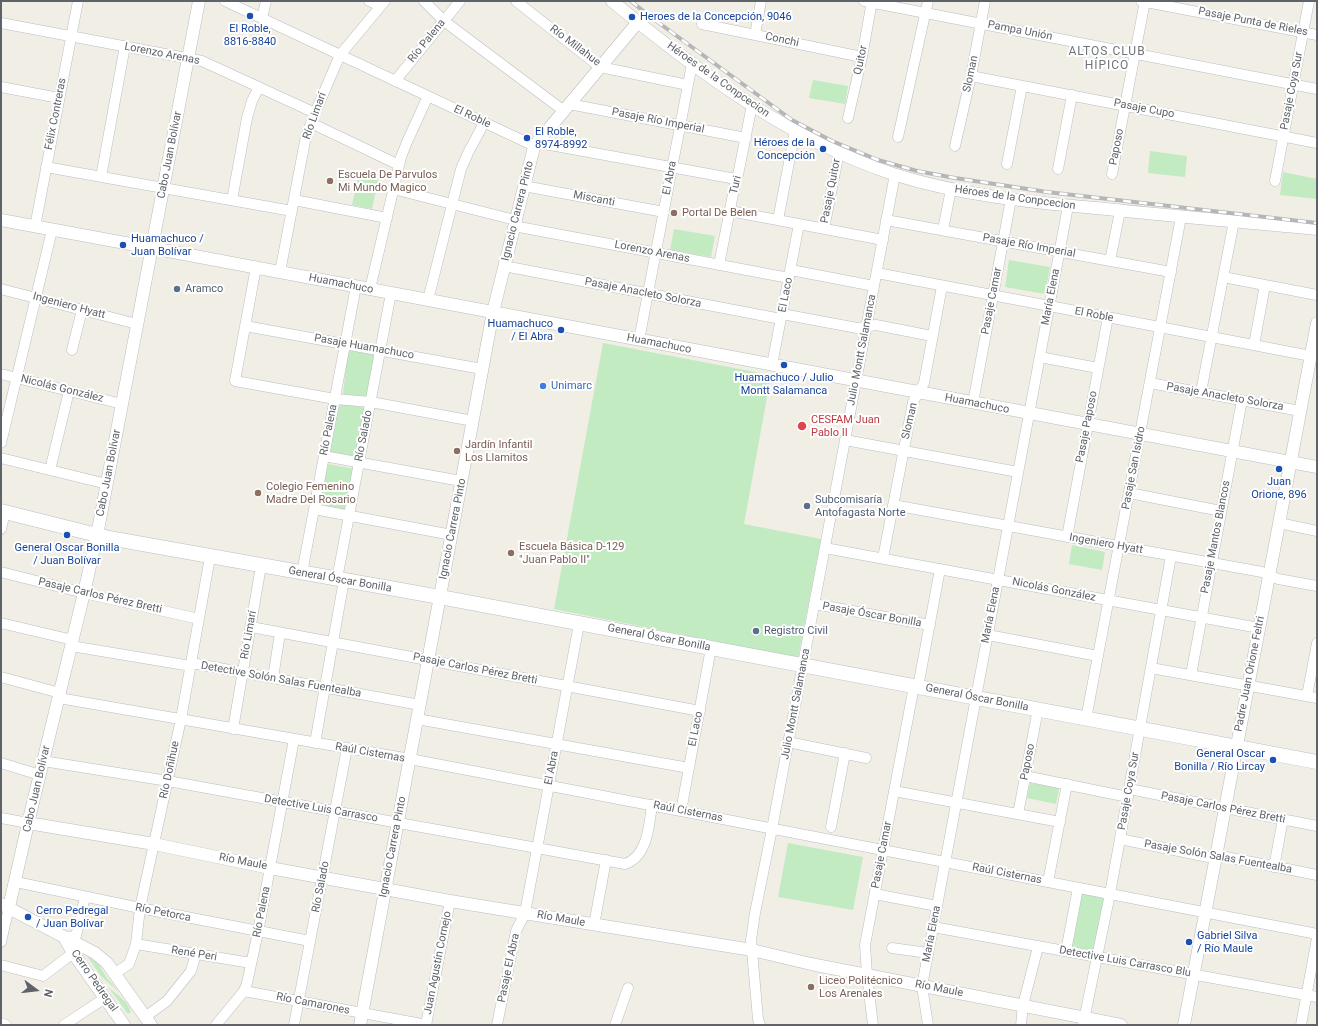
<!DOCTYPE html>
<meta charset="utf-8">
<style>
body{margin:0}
#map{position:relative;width:1318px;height:1026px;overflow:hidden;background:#f1eee6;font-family:Roboto,sans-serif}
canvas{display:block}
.frame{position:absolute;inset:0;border:2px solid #5d6368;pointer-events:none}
.north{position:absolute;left:16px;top:970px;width:40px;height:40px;-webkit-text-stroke:3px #fff;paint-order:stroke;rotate:105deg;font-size:11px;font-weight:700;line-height:16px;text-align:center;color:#5d6368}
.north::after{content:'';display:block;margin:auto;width:14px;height:18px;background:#5d6368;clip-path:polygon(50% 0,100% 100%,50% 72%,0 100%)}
</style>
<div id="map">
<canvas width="1318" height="1026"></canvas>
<div class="frame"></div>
<div class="north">N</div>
</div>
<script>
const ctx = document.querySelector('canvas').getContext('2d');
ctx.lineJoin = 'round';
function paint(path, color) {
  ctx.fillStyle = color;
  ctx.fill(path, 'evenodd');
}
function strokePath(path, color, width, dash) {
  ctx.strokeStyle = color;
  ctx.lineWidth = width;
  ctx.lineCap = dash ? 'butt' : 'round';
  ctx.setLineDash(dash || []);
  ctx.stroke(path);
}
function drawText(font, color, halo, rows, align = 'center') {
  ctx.font = font + ' Roboto,sans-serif';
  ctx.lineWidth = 4;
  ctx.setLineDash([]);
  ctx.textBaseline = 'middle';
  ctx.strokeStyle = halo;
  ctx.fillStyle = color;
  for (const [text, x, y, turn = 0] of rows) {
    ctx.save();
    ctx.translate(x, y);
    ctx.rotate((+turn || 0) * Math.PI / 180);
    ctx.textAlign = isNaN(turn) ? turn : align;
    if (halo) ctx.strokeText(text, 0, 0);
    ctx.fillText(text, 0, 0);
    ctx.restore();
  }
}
paint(new Path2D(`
 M813 80 848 86 845 104 809 98Z
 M1150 151 1187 156 1185 177 1148 173Z
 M1283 172 1317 179V199L1280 195Z
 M359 173 379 177 372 209 352 205Z
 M674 229 715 236 711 257 670 250Z
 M1009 260 1050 267 1045 294 1005 287Z
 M603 343 771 375 744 524 821 539 798 658 554 609Z
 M348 349 375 354 369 397 343 394Z
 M339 403 366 408 358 456 330 453Z
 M328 464 355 469 348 513 319 507Z
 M1072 545 1105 552 1102 570 1069 564Z
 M1030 783 1059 788 1056 804 1027 798Z
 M788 843 863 857 853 910 778 897Z
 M1081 893 1105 899 1094 951 1071 947Z
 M87 956 98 963 107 978 120 993 101 976Z
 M108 987C116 994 128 1001 131 1012L128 1014Z`), '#c2ebc1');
const minor = new Path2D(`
 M225 1 528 143 535 145 545 144 736 179
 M369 1 380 6
 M424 1 444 21 564 111
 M516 1 600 67 688 85
 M864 1 1317 89
 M1141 1 1317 35
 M262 18 266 1
 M1 23 202 61 315 113
 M702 24 862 57
 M755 35 761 1
 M971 76 1317 143
 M395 81 460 1
 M1 87 59 98
 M569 104 746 138
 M848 118 862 57 872 1
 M311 123 399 165
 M898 137 928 1
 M955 146 971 76 985 1
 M1007 164 1022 86
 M46 167 292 211
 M1058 169 1072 95
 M1112 174 1145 1
 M101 177 125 46
 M1275 181 1309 1
 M524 186 664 212
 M393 189 515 220
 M232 200 247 118 252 101 259 87
 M294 200 387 218
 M730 211 883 240
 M778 220 795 131
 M886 220 1171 272
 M514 226 789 278
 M35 227 78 1
 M824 229 839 152
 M943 230 951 189
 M1110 261 1120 211
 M719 265 736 179 738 175 752 105
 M504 266 781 319
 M256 267 235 381 335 399 371 402 473 421
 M791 270 874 286
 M280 272 306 136 315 113 340 55 385 1
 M877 273 1311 356
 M1223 277 1317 295
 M1 289 137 324
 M370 289 401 157 407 142 428 96
 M428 300 461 169 468 153 484 123
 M782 314 857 328 876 325 932 336
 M245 326 482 369
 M639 340 692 64
 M1254 345 1265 285
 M72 350 82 310
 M1040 357 1098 368
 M772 365 799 224
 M1 374 122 404
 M1150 383 1300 411
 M1201 392 1234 221
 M973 403 1011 199
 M845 440 1018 472
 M1 443 52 230
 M324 456 461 481
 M1 458 107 484
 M50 470 69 391
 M1129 493 1221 511
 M893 505 1262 572 1278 579 1317 586
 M314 509 452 535
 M1279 523 1317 531
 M1 529 5 512
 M1067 537 1108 317
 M825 548 1259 628
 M883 558 913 402 924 383 942 286
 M1 572 84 593 199 619
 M302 573 356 286
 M337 579 391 293
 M814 604 930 625
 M1 623 73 640
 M251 627 700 711
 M988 635 1098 656
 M71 646 185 665 197 664 420 705
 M1151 668 1317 698
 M1191 675 1242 400
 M1 677 60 693
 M273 678 280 633
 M918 687 940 569
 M1307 696 1317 643
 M59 698 410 759 681 811 1317 934
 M417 719 689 768
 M1086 719 1181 217
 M233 729 261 566
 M788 742 866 758
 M315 743 344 580
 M43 761 168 781 625 864C648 856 649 825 652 805
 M1 763 40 775
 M1025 776 1128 797
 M1129 789 1317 826
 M894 791 1060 822
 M681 811 711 648
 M1018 814 1038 709
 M1 818 28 823
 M831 827 845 753
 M1120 839 1208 857H1226L1317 875
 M1274 867 1283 819
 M16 882 140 908 310 941
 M1048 882 1067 784
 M875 894 937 906
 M594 925 606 860
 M933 927 1317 997
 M64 937 76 936 85 897
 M1 942 9 907
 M136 944 251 963
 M892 948 928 953
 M1066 951 1078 888
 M1 965 43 976 73 953
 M114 974 129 964 136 944 140 908 181 719 210 557
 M244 991 427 1025
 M145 1017 167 1001 191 971 196 954
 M1 1023 6 1025
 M64 1025 105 998
 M216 1025 244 991 247 983 258 932 294 739
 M294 1025 347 748
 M426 1025 450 901
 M497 1025 516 931 525 913 579 624
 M615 1025 628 988
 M760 1025 758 1019 756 996 751 940 755 913 772 829 895 174
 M873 1025 867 975 865 945 914 686
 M928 1025 922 986 1068 206
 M1021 1025 1023 1005 1038 947
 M1083 1025 1110 894 1171 556
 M1301 1025 1317 938`);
const tertiary = new Path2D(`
 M612 1C697 71 788 139 893 174 959 195 1028 202 1096 208 1170 216 1244 222 1317 229
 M1 220 152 248 1317 467
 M28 823 154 844 270 868 450 901 752 950 811 964 1121 1025
 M1 904 95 953 107 963 151 1025
 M9 907 30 815 84 593 97 535 199 1
 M64 937 73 953 124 1025
 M360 1025 493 312 533 151 535 145 542 137 638 22
 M1184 1025 1317 323`);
const secondary = new Path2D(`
 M1 511 109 538 440 597 1317 762`);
strokePath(minor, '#b9bcc1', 11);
strokePath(tertiary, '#b9bcc1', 13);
strokePath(secondary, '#b9bdc3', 15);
strokePath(minor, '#fff', 10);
strokePath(tertiary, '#fff', 12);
strokePath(secondary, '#fff', 14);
const rail = new Path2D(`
 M631 1 648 15 792 120 832 141 878 160 917 171 955 178 1047 192 1317 223`);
strokePath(rail, '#b5b6b7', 4);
strokePath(rail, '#fff', 2.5, [8]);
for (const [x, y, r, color] of [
 [250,16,4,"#1a4fb4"],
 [632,17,4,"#1a4fb4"],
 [527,138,4,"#1a4fb4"],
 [823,149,4,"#1a4fb4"],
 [330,181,4,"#8d6e63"],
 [674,213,4,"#8d6e63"],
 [123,245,4,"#1a4fb4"],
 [177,289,4,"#5c6f8a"],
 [561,330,4,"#1a4fb4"],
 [784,365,4,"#1a4fb4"],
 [543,386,4,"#3f7fe0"],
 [802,426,5,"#e0444e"],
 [457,451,4,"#8d6e63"],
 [1279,469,4,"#1a4fb4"],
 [258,493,4,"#8d6e63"],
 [807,506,4,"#5c6f8a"],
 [67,535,4,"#1a4fb4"],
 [511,553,4,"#8d6e63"],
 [756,631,4,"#5c6f8a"],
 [1273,760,4,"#1a4fb4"],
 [28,917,4,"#1a4fb4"],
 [1189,942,4,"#1a4fb4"],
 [811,987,4,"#8d6e63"]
]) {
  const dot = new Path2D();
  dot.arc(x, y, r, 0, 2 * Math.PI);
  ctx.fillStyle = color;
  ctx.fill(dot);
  strokePath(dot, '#fff', 1.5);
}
drawText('11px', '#164399', '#fff', [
 ["Heroes de la Concepción, 9046",640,17],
 ["El Roble,",250,29,"center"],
 ["8816-8840",250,42,"center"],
 ["El Roble,",535,132],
 ["8974-8992",535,145],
 ["Héroes de la",815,143,"right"],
 ["Concepción",815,156,"right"],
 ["Huamachuco /",131,239],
 ["Juan Bolívar",131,252],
 ["Huamachuco",553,324,"right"],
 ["/ El Abra",553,337,"right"],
 ["Huamachuco / Julio",784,378,"center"],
 ["Montt Salamanca",784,391,"center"],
 ["Juan",1279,482,"center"],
 ["Orione, 896",1279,495,"center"],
 ["General Oscar Bonilla",67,548,"center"],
 ["/ Juan Bolívar",67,561,"center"],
 ["General Oscar",1265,754,"right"],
 ["Bonilla / Río Lircay",1265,767,"right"],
 ["Cerro Pedregal",36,911],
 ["/ Juan Bolívar",36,924],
 ["Gabriel Silva",1197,936],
 ["/ Río Maule",1197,949]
], 'left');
drawText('11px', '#5d6368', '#fff', [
 ["Pasaje Punta de Rieles",1253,22,11],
 ["Pampa Unión",1020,31,11],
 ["Conchi",782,40,12],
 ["Río Palena",427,41,-51],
 ["Río Millahue",575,46,37],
 ["Lorenzo Arenas",162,54,11],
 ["Quitor",861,60,-78],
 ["Sloman",971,74,-78],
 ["Héroes de la Conpcecion",718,80,35],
 ["Pasaje Coya Sur",1292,91,-79],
 ["Pasaje Cupo",1144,109,11],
 ["Félix Contreras",56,114,-79],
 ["Río Limarí",315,116,-70],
 ["El Roble",472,117,25],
 ["Pasaje Río Imperial",658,121,11],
 ["Paposo",1117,147,-79],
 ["Cabo Juan Bolívar",170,155,-79],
 ["El Abra",670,178,-79],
 ["Turi",736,185,-76],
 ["Pasaje Quitor",831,191,-79],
 ["Héroes de la Conpcecion",1015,198,8],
 ["Miscanti",594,199,11],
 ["Ignacio Carrera Pinto",518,211,-76],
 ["Pasaje Río Imperial",1029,246,10],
 ["Lorenzo Arenas",652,252,11],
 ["Huamachuco",341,284,11],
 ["Pasaje Anacleto Solorza",643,293,11],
 ["El Laco",786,295,-79],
 ["María Elena",1051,297,-79],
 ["Pasaje Camar",992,301,-79],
 ["Ingeniero Hyatt",69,306,15],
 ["El Roble",1094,315,11],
 ["Huamachuco",659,344,11],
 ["Pasaje Huamachuco",364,347,10],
 ["Julio Montt Salamanca",862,350,-79],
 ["Nicolás González",62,389,14],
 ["Pasaje Anacleto Solorza",1225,397,10],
 ["Huamachuco",977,404,11],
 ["Sloman",910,421,-77],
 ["Pasaje Paposo",1087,427,-79],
 ["Río Palena",329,430,-79],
 ["Río Salado",364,436,-79],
 ["Pasaje San Isidro",1134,468,-79],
 ["Cabo Juan Bolívar",109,473,-79],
 ["Ignacio Carrera Pinto",453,529,-79],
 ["Pasaje Mantos Blancos",1216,537,-79],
 ["Ingeniero Hyatt",1106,544,10],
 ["General Óscar Bonilla",340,580,10],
 ["Nicolás González",1054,590,11],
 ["Pasaje Carlos Pérez Bretti",100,596,13],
 ["Pasaje Óscar Bonilla",872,615,10],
 ["María Elena",991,615,-79],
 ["Río Limarí",249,635,-80],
 ["General Óscar Bonilla",659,638,11],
 ["Pasaje Carlos Pérez Bretti",475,669,11],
 ["Padre Juan Orione Feltri",1250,674,-79],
 ["Detective Solón Salas Fuentealba",281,680,10],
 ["General Óscar Bonilla",977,698,11],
 ["Julio Montt Salamanca",796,704,-79],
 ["El Laco",696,729,-79],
 ["Raúl Cisternas",370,753,10],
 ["Paposo",1028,762,-79],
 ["El Abra",552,768,-79],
 ["Río Doñihue",170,770,-78],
 ["Cabo Juan Bolívar",37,789,-77],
 ["Pasaje Coya Sur",1129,791,-80],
 ["Pasaje Carlos Pérez Bretti",1223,808,11],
 ["Detective Luis Carrasco",321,809,10],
 ["Raúl Cisternas",688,812,11],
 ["Ignacio Carrera Pinto",393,847,-79],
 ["Pasaje Camar",882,855,-79],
 ["Pasaje Solón Salas Fuentealba",1218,857,10],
 ["Río Maule",243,862,11],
 ["Raúl Cisternas",1007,874,11],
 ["Río Salado",321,887,-79],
 ["Río Palena",262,912,-79],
 ["Río Petorca",163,913,11],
 ["Río Maule",561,919,10],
 ["María Elena",932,934,-79],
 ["René Peri",194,954,9],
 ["Detective Luis Carrasco Blu",1125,962,10],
 ["Juan Agustín Cornejo",438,963,-79],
 ["Pasaje El Abra",509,968,-78],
 ["Cerro Pedregal",94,981,55],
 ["Río Maule",939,989,11],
 ["Río Camarones",313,1004,11]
]);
drawText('11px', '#785e54', '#fff', [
 ["Escuela De Parvulos",338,175],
 ["Mi Mundo Magico",338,188],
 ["Portal De Belen",682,213],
 ["Jardín Infantil",465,445],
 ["Los Llamitos",465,458],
 ["Colegio Femenino",266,487],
 ["Madre Del Rosario",266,500],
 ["Escuela Básica D-129",519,547],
 ["\"Juan Pablo II\"",519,560],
 ["Liceo Politécnico",819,981],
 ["Los Arenales",819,994]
], 'left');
drawText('11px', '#4e5e75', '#fff', [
 ["Aramco",185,289],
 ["Subcomisaría",815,500],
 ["Antofagasta Norte",815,513],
 ["Registro Civil",764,631]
], 'left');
drawText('11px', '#366cbe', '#fff', [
 ["Unimarc",551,386]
], 'left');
drawText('11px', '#be3a42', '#fff', [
 ["CESFAM Juan",811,420],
 ["Pablo II",811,433]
], 'left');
ctx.letterSpacing = '1px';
drawText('12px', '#6e757a', '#fff', [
 ["ALTOS CLUB",1107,52],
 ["HÍPICO",1107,66]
]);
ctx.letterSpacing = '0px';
</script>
